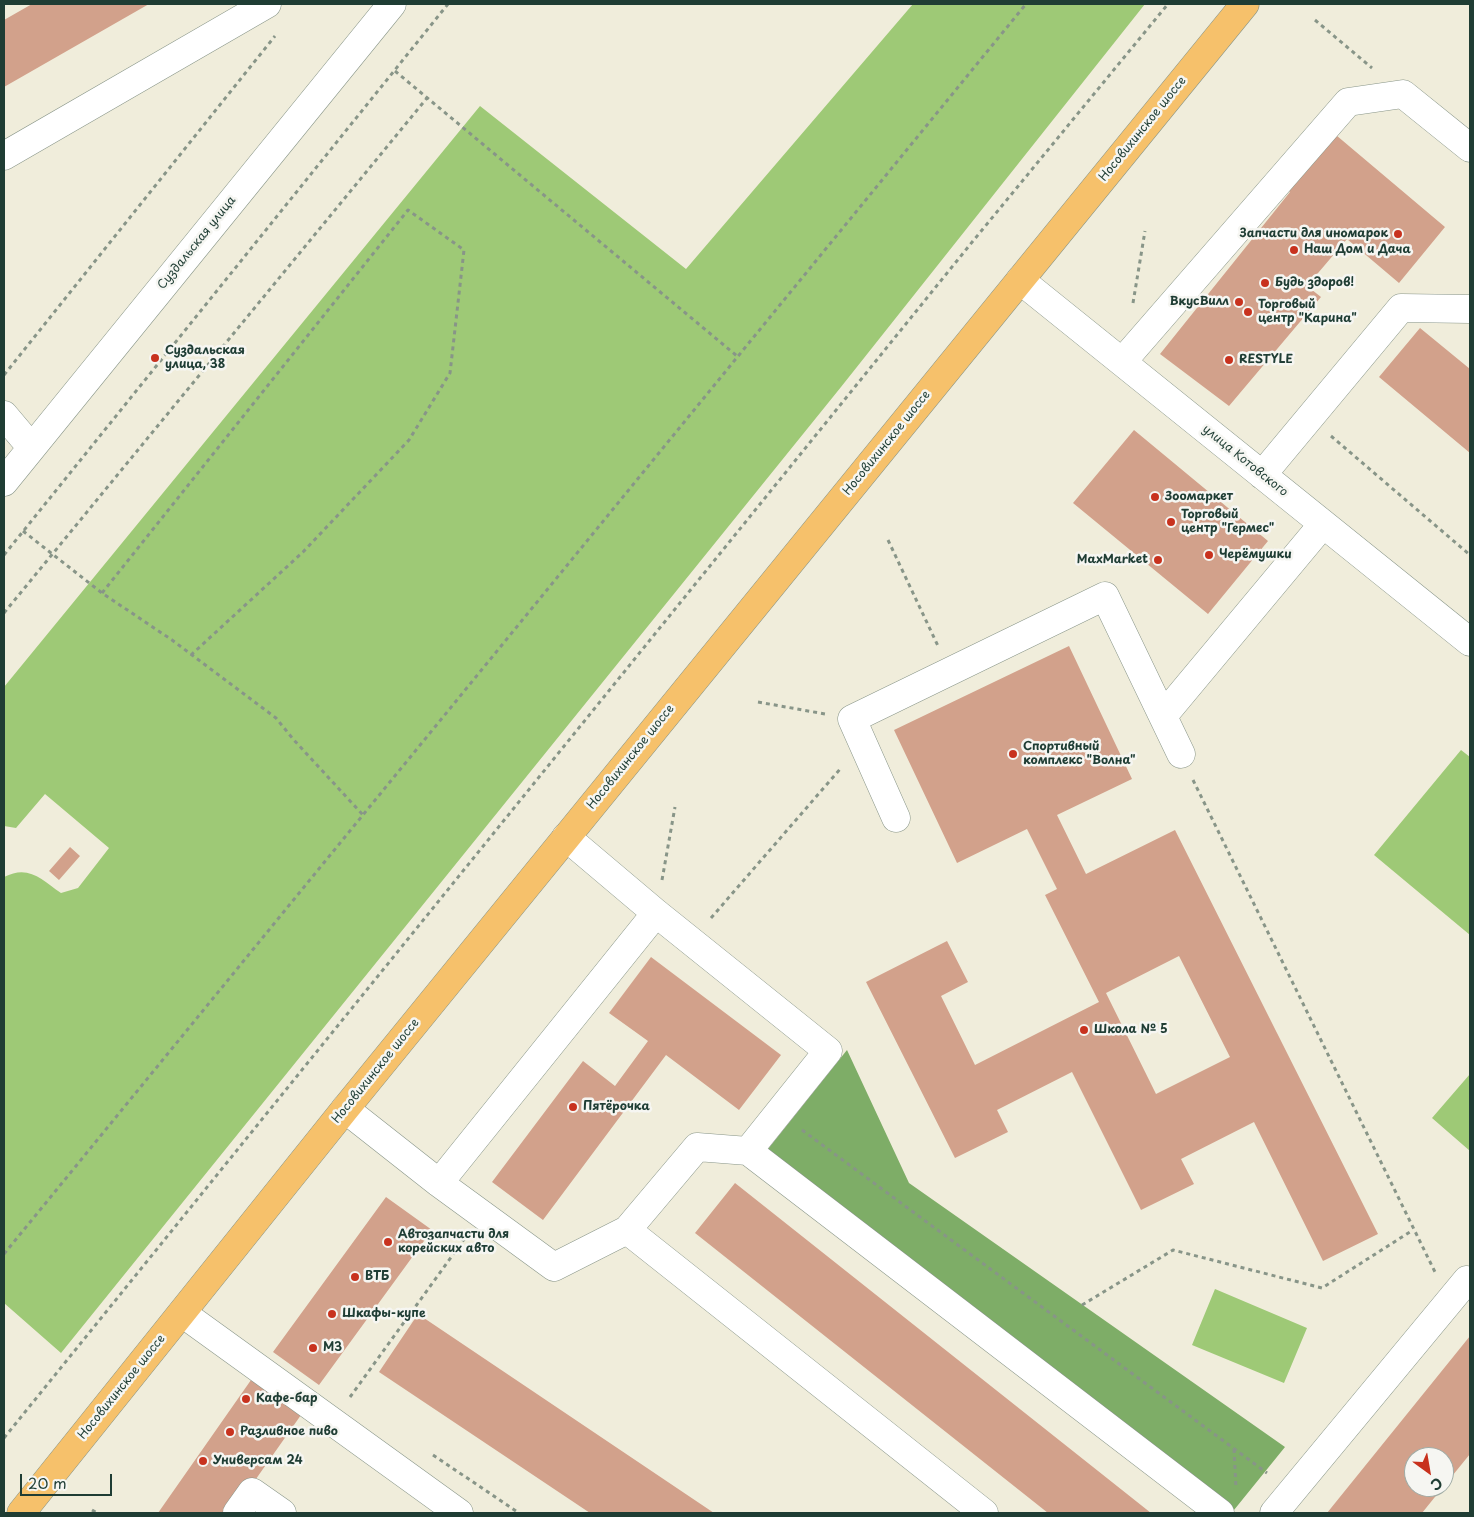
<!DOCTYPE html>
<meta charset="utf-8">
<style>
body{margin:0}
#map{position:relative;width:1474px;height:1517px;overflow:hidden;background:#f0eddb;font-family:"Playpen Sans",sans-serif}
canvas{display:block}
.frame{position:absolute;inset:0;border:5px solid #1f3d34;pointer-events:none}
.north{position:absolute;left:1404px;top:1447px;width:50px;height:50px;box-sizing:border-box;background:#f6f6f2;border:1px solid #a0aca6;border-radius:50%;rotate:148deg;font-size:14px;font-weight:700;line-height:20px;text-align:center;color:#1f3d34}
.north::after{content:'';display:block;margin:auto;width:18px;height:22px;background:#c8321e;clip-path:polygon(50% 0,100% 100%,50% 72%,0 100%)}
.scale{position:absolute;left:20px;top:1474px;width:92px;height:22px;box-sizing:border-box;border:2px solid #1f3d34;border-top:0;padding-left:6px;font-size:15px;line-height:18px;white-space:nowrap;color:#1f3d34;-webkit-text-stroke:4px #f6f6f2;paint-order:stroke}
</style>
<div id="map">
<canvas width="1474" height="1517"></canvas>
<div class="frame"></div>
<div class="north">С</div>
<div class="scale">20 m</div>
</div>
<script>
const ctx = document.querySelector('canvas').getContext('2d');
ctx.lineJoin = 'round';
function paint(path, color) {
  ctx.fillStyle = color;
  ctx.fill(path, 'evenodd');
}
function strokePath(path, color, width, dash) {
  ctx.strokeStyle = color;
  ctx.lineWidth = width;
  ctx.lineCap = dash ? 'butt' : 'round';
  ctx.setLineDash(dash || []);
  ctx.stroke(path);
}
function drawText(font, color, halo, rows, align = 'center') {
  ctx.font = font + ' "Playpen Sans",sans-serif';
  ctx.lineWidth = 5;
  ctx.setLineDash([]);
  ctx.textBaseline = 'middle';
  ctx.strokeStyle = halo;
  ctx.fillStyle = color;
  for (const [text, x, y, turn = 0] of rows) {
    ctx.save();
    ctx.translate(x, y);
    ctx.rotate((+turn || 0) * Math.PI / 180);
    ctx.textAlign = isNaN(turn) ? turn : align;
    if (halo) ctx.strokeText(text, 0, 0);
    ctx.fillText(text, 0, 0);
    ctx.restore();
  }
}
paint(new Path2D(`
 M913 4H1145L841 387 61 1353 4 1303V877C29 864 42 880 61 893L78 888 109 848 45 794 16 828 4 826V687L480 106 686 269Z
 M1461 750 1470 757V935L1374 855Z
 M1470 1074V1151L1432 1118Z
 M1215 1289 1307 1328 1284 1383 1192 1345Z`), '#9ec976');
paint(new Path2D(`
 M847 1050 909 1183 1285 1447 1234 1510 768 1149Z`), '#7ead67');
paint(new Path2D(`
 M32 4H149L4 87V20Z
 M1330 130 1445 227 1399 283 1347 239 1307 286 1321 297 1229 406 1160 354 1290 192 1283 186Z
 M1420 328 1470 369V453L1379 377Z
 M1134 430 1268 541 1208 614 1073 503Z
 M1069 646 1132 779 1057 815 1086 874 1175 830 1378 1234 1323 1261 1254 1122 1181 1159 1194 1184 1141 1210 1072 1072 997 1110 1008 1132 955 1158 866 982 947 941 968 982 941 996 975 1065 1099 1002 1045 895 1057 889 1027 829 957 863 894 730ZM1179 956 1230 1057 1156 1094 1106 993Z
 M70 847 80 856 59 880 49 871Z
 M651 957 781 1055 739 1110 666 1055 543 1220 492 1182 583 1061 615 1086 648 1041 609 1013Z
 M735 1183 1151 1513H1048L695 1233Z
 M386 1197 432 1230 319 1385 273 1352Z
 M418 1314 714 1513H590L379 1372Z
 M1470 1336V1454L1444 1486V1457H1414V1487H1443L1422 1513H1327Z
 M251 1380 301 1415 232 1513H158Z`), '#d2a18b');
const minor = new Path2D(`
 M4 156 267 4
 M1020 280 1470 642
 M1122 362 1348 102 1403 94 1470 148
 M4 415 31 447
 M1262 475 1401 308 1470 309
 M4 482 392 4
 M1163 716 1323 524
 M896 818 852 719 1105 596 1181 754
 M566 837 656 913 828 1051 748 1151
 M345 1109 439 1183 554 1267 627 1230 984 1513
 M439 1183 656 913
 M627 1230 697 1147 748 1151 1220 1513
 M182 1313 459 1513
 M237 1513 252 1492 282 1513
 M1274 1513 1467 1280`);
const major = new Path2D(`
 M21 1513 345 1109 1245 4`);
strokePath(minor, '#889588', 29);
strokePath(major, '#889588', 29);
strokePath(new Path2D(`
 M1315 20 1372 68
 M395 71 737 356
 M1133 303 1145 231
 M4 375 275 36
 M1331 436 1470 555
 M23 531 102 593 172 640 276 718 293 739 363 815
 M888 540 938 646
 M4 555 448 4
 M102 593 408 210 464 250 450 373 409 440 303 552 191 655
 M4 613 427 98
 M758 702 825 714
 M1193 780 1435 1272
 M662 880 675 807
 M711 918 841 768
 M802 1130 1267 1473
 M4 1254 1026 4
 M1082 1305 1173 1250 1322 1288 1413 1230
 M350 1397 465 1238
 M4 1438 973 241 1168 4
 M1234 1449 1236 1488
 M433 1455 519 1513
 M92 1510 97 1513`), '#889588', 3, [4, 4]);
strokePath(minor, '#fff', 28);
strokePath(major, '#f6c16b', 28);
for (const [x, y, r, color] of [
 [1398,234,5,"#c8321e"],
 [1294,250,5,"#c8321e"],
 [1265,283,5,"#c8321e"],
 [1239,302,5,"#c8321e"],
 [1248,312,5,"#c8321e"],
 [155,358,5,"#c8321e"],
 [1229,360,5,"#c8321e"],
 [1155,497,5,"#c8321e"],
 [1171,522,5,"#c8321e"],
 [1209,555,5,"#c8321e"],
 [1158,560,5,"#c8321e"],
 [1013,754,5,"#c8321e"],
 [1084,1030,5,"#c8321e"],
 [573,1107,5,"#c8321e"],
 [388,1242,5,"#c8321e"],
 [355,1277,5,"#c8321e"],
 [332,1314,5,"#c8321e"],
 [313,1348,5,"#c8321e"],
 [246,1399,5,"#c8321e"],
 [230,1432,5,"#c8321e"],
 [203,1461,5,"#c8321e"]
]) {
  const dot = new Path2D();
  dot.arc(x, y, r, 0, 2 * Math.PI);
  ctx.fillStyle = color;
  ctx.fill(dot);
  strokePath(dot, '#f6f6f2', 2);
}
drawText('12px', '#1f3d34', '#f6f6f2', [
 ["Носовихинское шоссе",1143,129,-51],
 ["Суздальская улица",197,243,-51],
 ["Носовихинское шоссе",887,443,-51],
 ["улица Котовского",1245,461,39],
 ["Носовихинское шоссе",631,757,-51],
 ["Носовихинское шоссе",376,1071,-51],
 ["Носовихинское шоссе",122,1387,-51]
]);
drawText('bold 12px', '#1f3d34', '#f6f6f2', [
 ["Запчасти для иномарок",1388,234,"right"],
 ["Наш Дом и Дача",1304,250],
 ["Будь здоров!",1275,283],
 ["ВкусВилл",1229,302,"right"],
 ["Торговый",1258,305],
 ["центр \"Карина\"",1258,319],
 ["Суздальская",165,351],
 ["улица, 38",165,365],
 ["RESTYLE",1239,360],
 ["Зоомаркет",1165,497],
 ["Торговый",1181,515],
 ["центр \"Гермес\"",1181,529],
 ["Черёмушки",1219,555],
 ["MaxMarket",1148,560,"right"],
 ["Спортивный",1023,747],
 ["комплекс \"Волна\"",1023,761],
 ["Школа № 5",1094,1030],
 ["Пятёрочка",583,1107],
 ["Автозапчасти для",398,1235],
 ["корейских авто",398,1249],
 ["ВТБ",365,1277],
 ["Шкафы-купе",342,1314],
 ["М3",323,1348],
 ["Кафе-бар",256,1399],
 ["Разливное пиво",240,1432],
 ["Универсам 24",213,1461]
], 'left');
</script>
